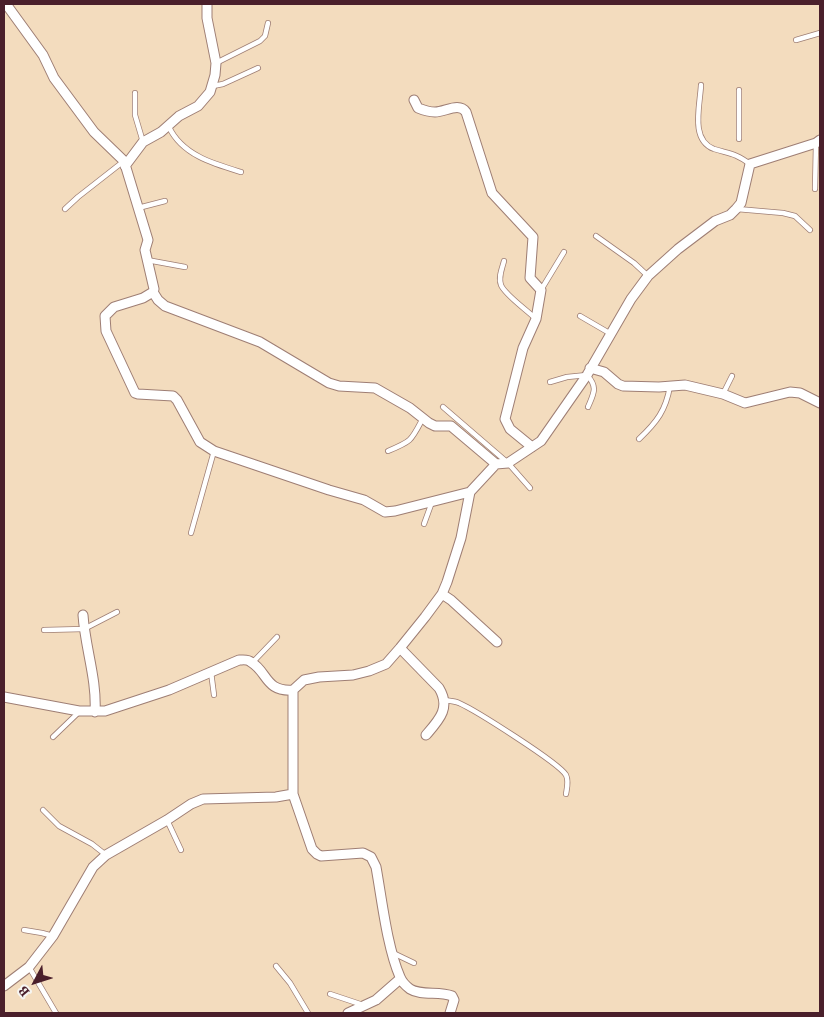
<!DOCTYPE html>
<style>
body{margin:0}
#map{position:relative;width:824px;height:1017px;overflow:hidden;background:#f3dcbe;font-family:"EB Garamond",serif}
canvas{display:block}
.frame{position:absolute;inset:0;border:5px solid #4a1f2b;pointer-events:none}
.north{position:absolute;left:10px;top:957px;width:50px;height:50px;-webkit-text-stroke:4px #f6f6f2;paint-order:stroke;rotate:230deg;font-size:14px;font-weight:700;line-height:20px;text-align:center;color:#4a1f2b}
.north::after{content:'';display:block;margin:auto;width:18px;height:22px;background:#4a1f2b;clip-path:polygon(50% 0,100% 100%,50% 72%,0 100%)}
</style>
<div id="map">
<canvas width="824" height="1017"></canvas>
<div class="frame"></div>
<div class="north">B</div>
</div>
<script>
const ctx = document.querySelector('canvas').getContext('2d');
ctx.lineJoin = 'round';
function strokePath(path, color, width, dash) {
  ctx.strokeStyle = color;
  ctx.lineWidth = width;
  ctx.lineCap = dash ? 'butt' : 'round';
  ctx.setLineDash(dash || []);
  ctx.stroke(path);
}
const lane = new Path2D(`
 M796 40 820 33
 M216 63 260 41 265 36 268 23
 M701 85C700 106 690 140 714 149 730 154 735 153 750 164
 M213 86 223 84 258 68
 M739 90V139
 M135 93V115L143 142
 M169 127C182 155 214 164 241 172
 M815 189 816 143
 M138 208 165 201
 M65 209 78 197 124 161
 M737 209 783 213 795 216 810 230
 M596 236 634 263 648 276
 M147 260 185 267
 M504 261C502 269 498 277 501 285 505 295 527 310 536 319
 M541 290 564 252
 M580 316 611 334
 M550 382 567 377 587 375C598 387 594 393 588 407
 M723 394 732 376
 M443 407 508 463 530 488
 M639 439C657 422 666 410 670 386
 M388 451C412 441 411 441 423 418
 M424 524 432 502
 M191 533 214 451
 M44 630 84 629 117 612
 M253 662 277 637
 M211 672 214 695
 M444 700C449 701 455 701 459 703 475 710 559 763 566 775 569 781 567 788 566 794
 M53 737 79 712
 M43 810 59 826 92 844 106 855
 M167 820 181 850
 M24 930 42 933 53 936
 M393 953 414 963
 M276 966 290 983 308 1013
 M29 967 56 1013
 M330 994 363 1005`);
const street = new Path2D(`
 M6 4 43 55 54 78 94 132 124 161 148 240 145 250 154 289 153 292 143 298 114 307 105 316 106 331 135 393 138 394 173 396 177 400 200 442 214 451 329 490 364 500 385 512 395 511 470 492
 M414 100 418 108C423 110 429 112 435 112 445 112 459 102 466 112L492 193 533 237 530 278 541 290 536 319 523 348 505 419 510 429 532 447
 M125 166 143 142 161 132 179 116 198 106 210 92 215 75 216 63 207 18V4
 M153 292 158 300 165 306 260 342 329 383 339 386 375 388 410 408 429 423 435 426H451L496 464
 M590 368 604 372 618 384 623 386 659 387 685 385 723 394 745 403 790 392 800 393 820 403
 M442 594 451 600 497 642
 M83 615C85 647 97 679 95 712
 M400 648 439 688C451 708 439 720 426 735
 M4 697 79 711H105L169 690 239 660C243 660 248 659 251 662 268 672 265 692 293 690
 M4 986 29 967 53 936 93 867 106 855 167 820 191 804 203 799 276 797 293 794
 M348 1013 376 1000 400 979
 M450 1013 454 1000 452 996C439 991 421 996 410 989 406 986 402 982 400 977 387 947 382 900 376 867L371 857 363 853 321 856 317 854 312 849 293 794V690L304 680 319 677 353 675 369 671 386 664 400 648 425 617 442 594 447 582 461 538 470 492 496 464 508 463 541 441 587 375 631 299 648 276 678 249 715 221 730 215 736 209 741 203 750 164 816 143 820 140`);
strokePath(lane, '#9e7e74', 6);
strokePath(street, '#9e7e74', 11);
strokePath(lane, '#fff', 4.5);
strokePath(street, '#fff', 9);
</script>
